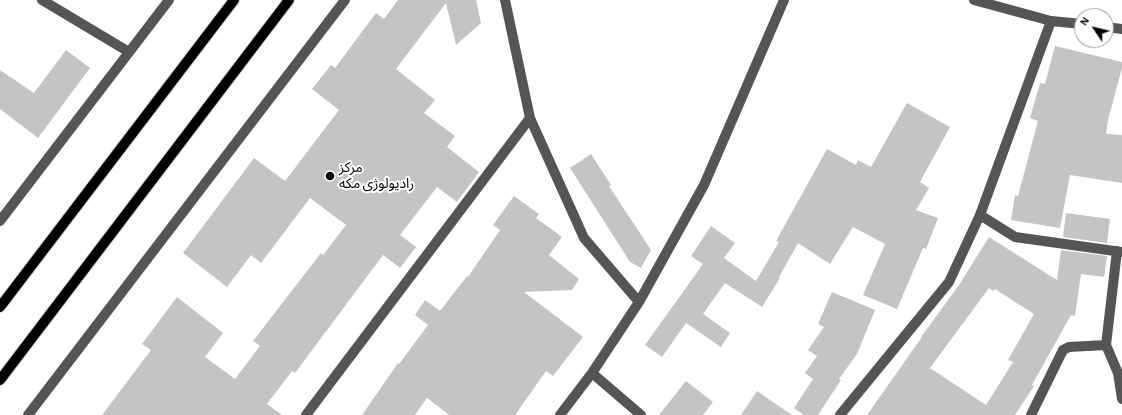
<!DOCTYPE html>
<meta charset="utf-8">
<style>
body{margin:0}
#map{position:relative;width:1122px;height:415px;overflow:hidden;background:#fff;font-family:"Alegreya Sans",sans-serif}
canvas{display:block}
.north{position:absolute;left:1074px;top:8px;width:40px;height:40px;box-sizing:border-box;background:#fff;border:1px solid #999;border-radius:50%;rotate:305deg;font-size:11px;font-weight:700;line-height:16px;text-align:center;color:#000}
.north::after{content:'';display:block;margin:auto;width:14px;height:18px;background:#000;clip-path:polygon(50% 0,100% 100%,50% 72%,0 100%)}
</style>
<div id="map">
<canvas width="1122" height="415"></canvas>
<div class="north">N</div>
</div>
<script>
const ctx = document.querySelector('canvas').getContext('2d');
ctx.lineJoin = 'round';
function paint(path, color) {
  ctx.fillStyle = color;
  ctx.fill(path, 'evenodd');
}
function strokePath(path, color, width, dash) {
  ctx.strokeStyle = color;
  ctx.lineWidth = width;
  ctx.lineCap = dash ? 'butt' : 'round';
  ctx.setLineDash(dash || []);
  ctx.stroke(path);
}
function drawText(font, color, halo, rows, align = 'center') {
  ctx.font = font + ' "Alegreya Sans","Noto Sans Arabic",sans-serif';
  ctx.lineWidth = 4;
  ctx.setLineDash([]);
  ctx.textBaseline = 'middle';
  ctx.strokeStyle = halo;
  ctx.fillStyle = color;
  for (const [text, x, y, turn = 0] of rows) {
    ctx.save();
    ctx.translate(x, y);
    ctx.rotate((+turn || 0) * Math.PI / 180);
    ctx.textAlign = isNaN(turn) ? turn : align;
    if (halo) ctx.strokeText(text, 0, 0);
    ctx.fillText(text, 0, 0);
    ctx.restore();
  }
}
paint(new Path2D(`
 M398 0H476L481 23 456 45 446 3 396 69 435 100 424 113 455 136 447 147 479 172 457 202 437 187 400 235 416 247 400 268 383 255 295 373 292 371 267 404 282 415H102L151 350 142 344 177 297 223 333 205 357 235 379 260 346 253 341 321 253 323 255 346 225 310 198 261 263 251 255 227 287 183 253 254 158 285 181 339 110 312 89 331 65 335 68 376 13 384 19Z
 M1055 46 1122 62V68L1108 120 1106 134 1122 135V183L1070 175 1060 228 1011 220 1015 195 1018 196 1038 121 1030 118 1040 83 1045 84Z
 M66 50 90 68 38 138 0 109V70L34 93Z
 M907 103 950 127 920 182 929 188 916 210 938 218 926 249 923 248 897 309 863 295 885 244 853 227 830 264 798 243 779 277 780 278 762 307 725 283 703 314 730 333 721 347 686 323 662 357 645 345 703 264 691 256 711 226 735 243 724 258 756 281 779 242 776 241 827 149 856 165 858 160 871 167Z
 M591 154 611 185 609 186 651 250 641 268 630 262 570 168Z
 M514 196 539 214 536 218 562 237 549 255 579 279 572 290 524 292 583 337 553 376 546 371 515 415H449L427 398 415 415H362L398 363 399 364 428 325 415 315 425 300 440 311 467 276 468 277 500 230 493 225Z
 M1066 213 1110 219 1107 243 1063 237Z
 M989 237 1057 280 1061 250 1107 256 1104 277 1081 274 1075 316 1071 315 1032 385 1034 386 1015 415H867L922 337H921L959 285ZM989 288 993 291 995 289 1034 314 1008 360 1013 362 986 405 930 368Z
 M832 292 875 310 857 354 839 379 841 380 818 415H804L794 408 813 379 805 373 817 356 808 350 824 327 818 324Z
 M686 381 713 402 703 415H659Z
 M757 391 792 415H741Z`), '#c4c4c4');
const major = new Path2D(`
 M0 307 234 0
 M0 380 289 0`);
strokePath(major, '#dbdbdb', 12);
strokePath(new Path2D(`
 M42 0 129 52
 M505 0 530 118 584 238 639 302
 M974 0 1051 21 1082 24
 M1106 27 1122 29
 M980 215 1015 237 1122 252
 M0 221 169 0
 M1106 345 1118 373 1122 399
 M592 373 641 415
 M28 415 345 0
 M306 415 530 118
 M560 415 592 373 639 302 704 185 784 0
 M840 415 949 282 980 215 1051 21
 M1031 415 1063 350 1069 347 1106 345 1117 251`), '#555', 10);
strokePath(major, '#000', 10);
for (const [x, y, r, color] of [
 [330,176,5,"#000"]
]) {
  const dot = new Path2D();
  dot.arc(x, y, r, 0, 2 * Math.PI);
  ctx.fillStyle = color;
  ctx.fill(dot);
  strokePath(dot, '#fff', 1.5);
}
drawText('14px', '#000', '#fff', [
 ["مرکز",339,168],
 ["رادیولوژی مکه",339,184]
], 'left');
</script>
